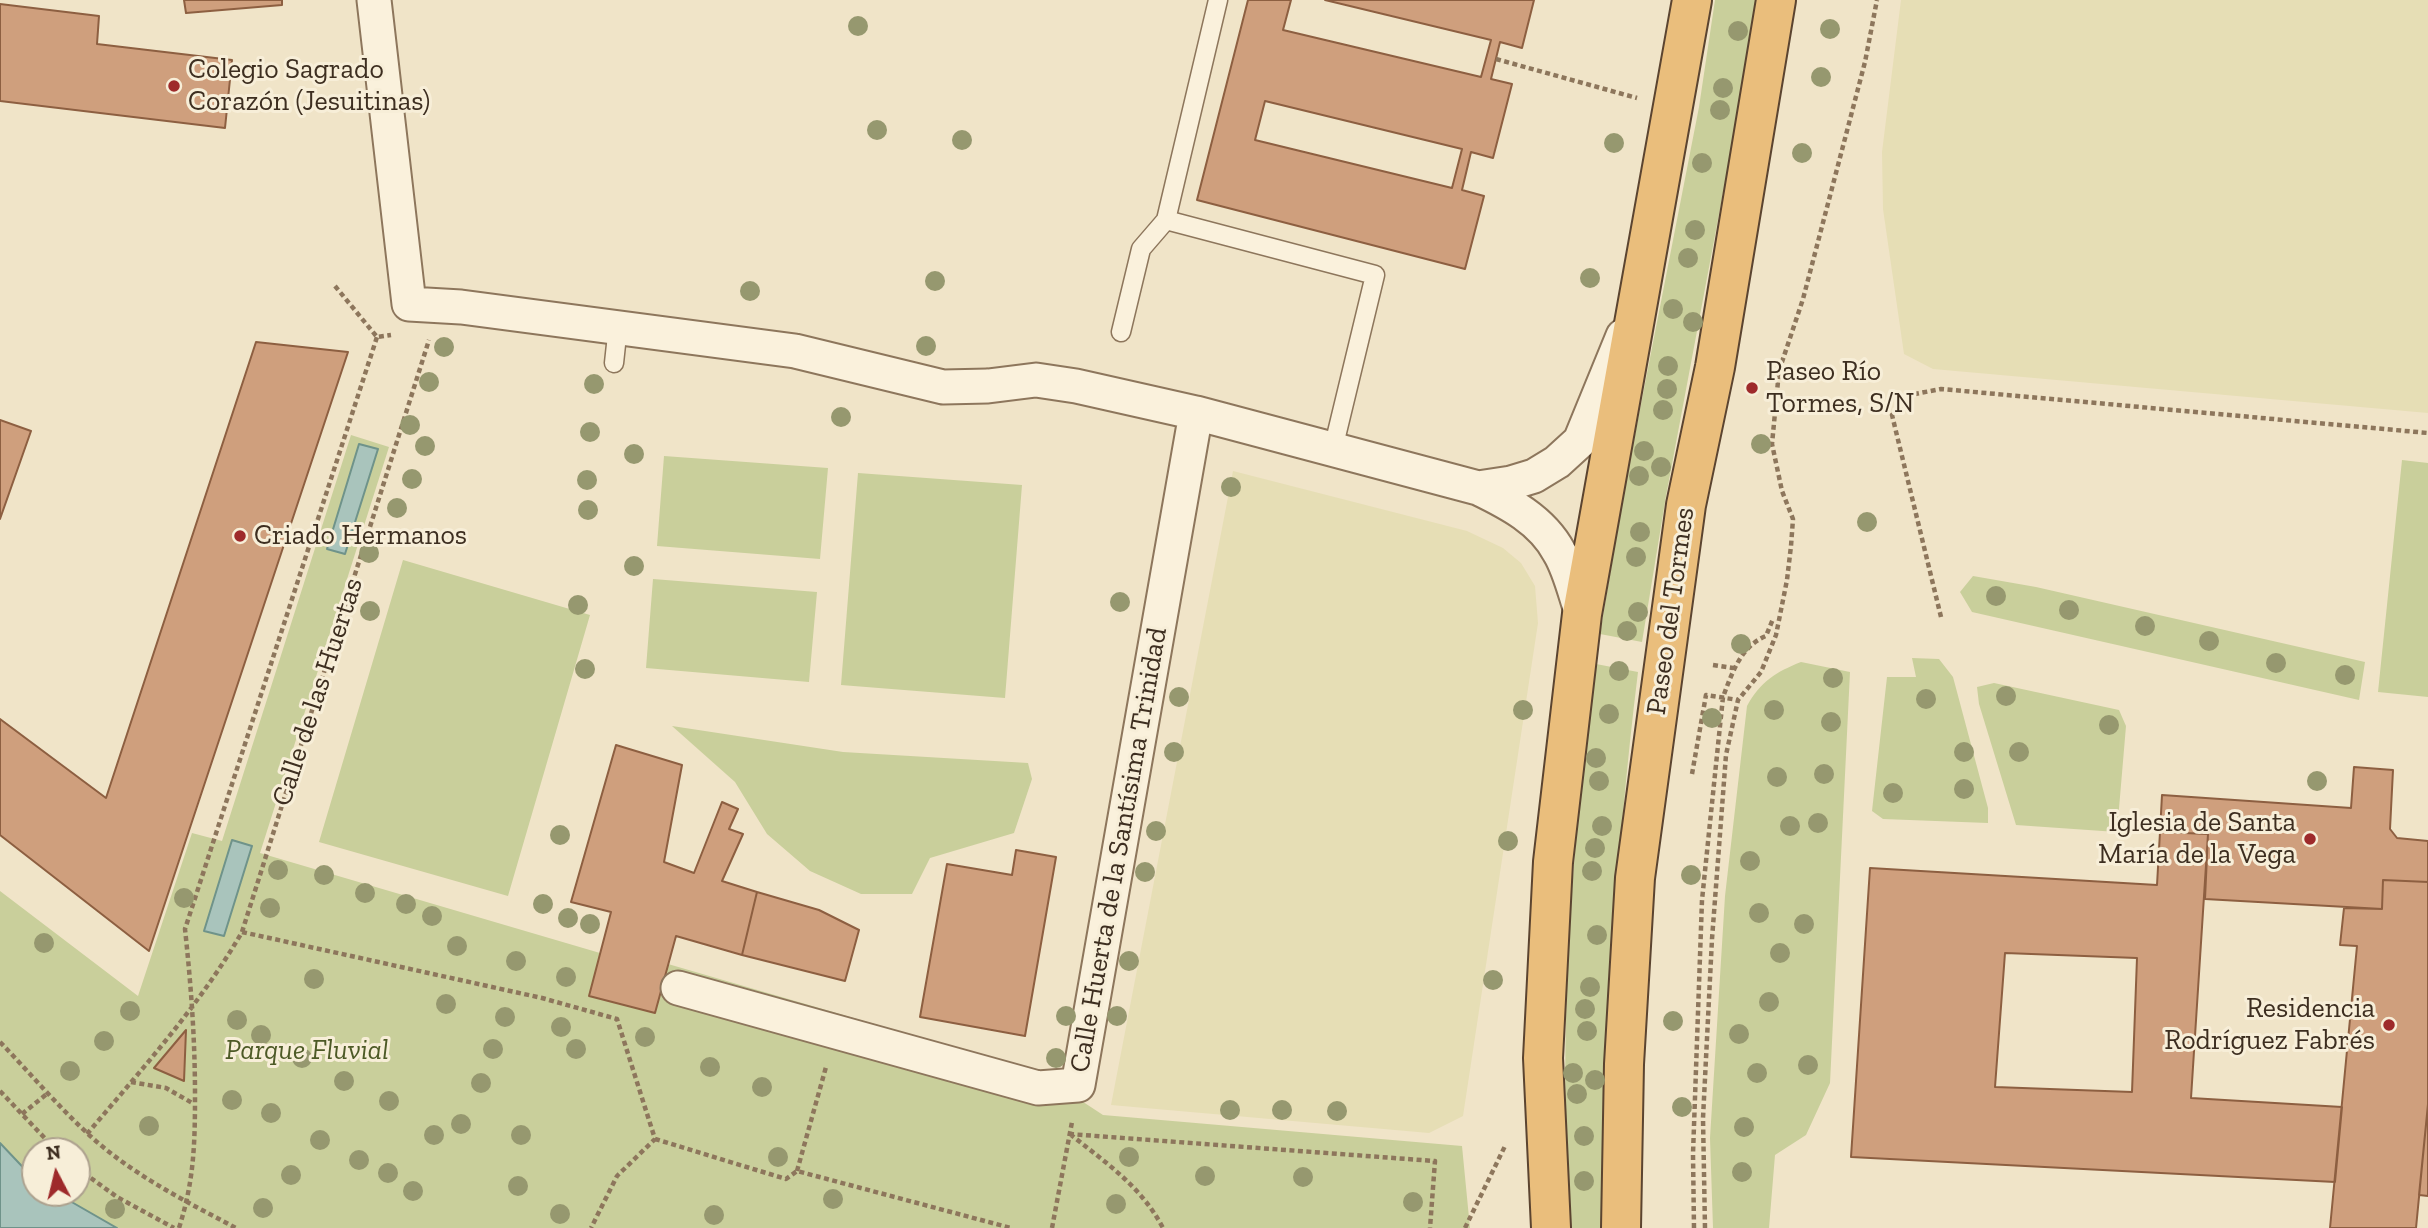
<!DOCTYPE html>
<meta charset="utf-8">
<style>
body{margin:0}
#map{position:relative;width:2428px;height:1228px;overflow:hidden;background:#f0e4c8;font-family:"Zilla Slab",serif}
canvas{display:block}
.north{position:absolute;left:21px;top:1137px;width:70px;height:70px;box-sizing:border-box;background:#f7eed8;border:2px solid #ada18e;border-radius:50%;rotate:353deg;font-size:19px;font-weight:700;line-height:28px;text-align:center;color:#3d2e20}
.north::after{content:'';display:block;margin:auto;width:24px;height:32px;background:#9e2a2b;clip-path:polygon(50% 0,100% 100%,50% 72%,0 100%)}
</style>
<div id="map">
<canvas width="2428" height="1228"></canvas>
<div class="north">N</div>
</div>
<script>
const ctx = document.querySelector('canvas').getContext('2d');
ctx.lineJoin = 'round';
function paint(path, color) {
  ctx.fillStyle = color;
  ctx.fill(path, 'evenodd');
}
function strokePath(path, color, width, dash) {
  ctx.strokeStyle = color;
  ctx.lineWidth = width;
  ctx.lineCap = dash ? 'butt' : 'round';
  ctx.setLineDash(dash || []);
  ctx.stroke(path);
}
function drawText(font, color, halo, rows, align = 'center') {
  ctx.font = font + ' "Zilla Slab",serif';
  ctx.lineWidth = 6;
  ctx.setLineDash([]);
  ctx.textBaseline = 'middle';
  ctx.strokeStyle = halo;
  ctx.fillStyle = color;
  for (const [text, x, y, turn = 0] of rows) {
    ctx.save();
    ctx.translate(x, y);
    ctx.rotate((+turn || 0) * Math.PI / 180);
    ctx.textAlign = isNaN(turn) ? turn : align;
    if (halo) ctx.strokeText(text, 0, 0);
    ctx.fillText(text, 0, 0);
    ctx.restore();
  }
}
paint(new Path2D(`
 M1901 0H2428V413L1933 369 1904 354 1883 209 1882 152Z
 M1233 471 1467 531 1503 548 1521 563 1535 586 1538 623 1463 1116 1429 1133 1111 1105Z`), '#e6deb5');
paint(new Path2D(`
 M1715 0H1756L1738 113 1666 496 1642 642 1600 634 1625 486 1699 107Z
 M351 435 389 447 260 853 600 953 589 996 654 1013 668 964 1036 1071 1103 1115 1462 1146 1470 1228H117L56 1193H77V1151H35V1180L0 1143V891L138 996 192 833 222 841Z
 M664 456 828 468 820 559 657 546Z
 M2402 460 2428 463V697L2378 692Z
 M858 473 1022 485 1005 698 841 685Z
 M403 560 590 615 508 896 319 842Z
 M1973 576 2036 587 2365 662 2359 700 1972 612 1960 592Z
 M653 579 817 592 809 682 646 668Z
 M1912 658 1939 659 1953 677 1988 808V823L1883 819 1872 811 1887 677H1916Z
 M1801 662 1850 672 1830 1083 1806 1135 1775 1155 1769 1228H1713L1710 1138 1725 896 1747 706C1761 681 1776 672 1801 662Z
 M1596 664 1638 672C1615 858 1606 1040 1601 1228H1570C1558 1040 1570 850 1596 664Z
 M1994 683 2119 710 2126 726 2117 832 2016 825 1979 704 1977 687Z
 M672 726 843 752 1028 763 1032 779 1014 833 930 858 912 894H861L810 871 767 834 735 782Z`), '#c9cf9b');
const water = new Path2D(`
 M359 444 378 449 345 554 327 549Z
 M232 840 252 846 224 936 204 931Z
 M0 1143 35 1180V1193H56L117 1228H0Z`);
paint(water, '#a9c4bc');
strokePath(water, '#6f938a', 2);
const building = new Path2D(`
 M184 0H282V5L186 13Z
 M1248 0H1291L1283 30 1481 77 1491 40 1325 0H1534L1522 48 1500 42 1491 79 1512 84 1493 158 1471 152 1462 190 1484 196 1465 269 1197 200ZM1265 101 1462 149 1452 188 1255 140Z
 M0 4 99 16 97 44 232 60 225 128 0 101Z
 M256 342 348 352 149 951 0 835V719L106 798Z
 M0 420 31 431 0 519Z
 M616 745 682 765 664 862 694 873 722 802 738 809 729 829 743 834 722 881 757 892 742 955 676 936 655 1013 589 996 611 912 571 902Z
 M2354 767 2393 770 2390 829 2397 838 2428 841V882L2383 880 2382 909 2205 899 2208 834 2160 832 2162 795 2351 808Z
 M2160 832 2208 834 2191 1098 2342 1107 2335 1182 1851 1157 1870 868 2157 885ZM2005 953 2137 958 2132 1092 1995 1087Z
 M1016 850 1056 857 1025 1036 920 1017 947 864 1012 875Z
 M2383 880 2428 882V1104L2416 1228H2330L2357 946 2340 945 2344 908 2382 909Z
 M757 892 819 910 859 930 845 981 742 955Z
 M186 1030 184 1081 154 1068Z
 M2428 1104V1196L2419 1195Z`);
paint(building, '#cf9f7d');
strokePath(building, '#8d5f41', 2);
const service = new Path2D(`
 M1218 0 1166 220 1375 275 1333 449
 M1121 332 1141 249 1166 220
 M614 363 618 326`);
const minor = new Path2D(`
 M374 0 409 304 461 307 795 351 943 387 988 386 1036 380 1076 386 1196 413 1478 488C1509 503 1542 520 1559 552 1570 570 1575 594 1582 614
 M1478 488 1511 483 1534 476 1557 462 1580 441 1623 336
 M678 988 1038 1088 1078 1085 1196 413`);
const trunk = new Path2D(`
 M1551 1228 1543 1058 1553 862 1582 614 1692 0
 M1621 1228 1624 1064 1635 878 1686 505 1715 367 1776 0`);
strokePath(service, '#8d765c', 21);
strokePath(minor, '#8d765c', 37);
strokePath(trunk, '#5b4430', 42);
strokePath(new Path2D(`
 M1496 59 1637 98
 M335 286 377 337 391 335
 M1941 617 1892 415 1915 394 1941 389 2428 433
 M1713 665 1733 668
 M1692 774 1706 695 1738 700
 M242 932 542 998 617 1019 655 1139 617 1176 591 1228
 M0 1042C29 1072 56 1104 86 1132 129 1173 185 1201 236 1228
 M131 1082 166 1088 194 1104
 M0 1091 57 1151
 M22 1114 48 1093
 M87 1134C142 1069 200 1005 242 932L429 340
 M1069 1134 1435 1161 1430 1228
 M1070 1134C1106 1163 1141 1186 1163 1228
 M655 1139 786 1179 797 1171 1011 1228
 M77 1168 117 1197 174 1228
 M797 1171 826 1067
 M179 1228C194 1181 195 1144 195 1095 195 1039 191 985 185 929L377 337
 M1052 1228 1072 1122
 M1465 1228 1506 1144
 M1694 1228 1693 1154 1702 900 1723 697C1732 673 1741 646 1766 636L1773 619
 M1705 1228 1703 1118 1712 939 1726 755 1738 700 1761 672 1776 635 1787 580 1791 546 1793 519 1782 491 1772 444 1779 371 1803 299 1865 62 1877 0`), '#8d765c', 4.5, [5, 3.5]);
strokePath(service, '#faf1dc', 18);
strokePath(minor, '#faf1dc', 33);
strokePath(trunk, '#eabe7c', 38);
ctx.fillStyle = '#96986f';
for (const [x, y] of [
 [858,26],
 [1830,29],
 [1738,31],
 [1821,77],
 [1723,88],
 [1720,110],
 [877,130],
 [962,140],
 [1614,143],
 [1802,153],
 [1702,163],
 [1695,230],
 [1688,258],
 [1590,278],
 [935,281],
 [750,291],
 [1673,309],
 [1693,322],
 [926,346],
 [444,347],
 [1668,366],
 [429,382],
 [594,384],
 [1667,389],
 [1663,410],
 [841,417],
 [410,425],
 [590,432],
 [1761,444],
 [425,446],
 [1644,451],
 [634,454],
 [1661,467],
 [1639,476],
 [412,479],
 [587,480],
 [1231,487],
 [397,508],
 [588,510],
 [1867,522],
 [1640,532],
 [369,553],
 [1636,557],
 [634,566],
 [1996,596],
 [1120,602],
 [578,605],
 [2069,610],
 [370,611],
 [1638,612],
 [2145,626],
 [1627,631],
 [2209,641],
 [1741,644],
 [2276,663],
 [585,669],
 [1619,671],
 [2345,675],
 [1833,678],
 [2006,696],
 [1179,697],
 [1926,699],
 [1523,710],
 [1774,710],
 [1609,714],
 [1712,718],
 [1831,722],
 [2109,725],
 [1174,752],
 [1964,752],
 [2019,752],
 [1596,758],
 [1824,774],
 [1777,777],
 [1599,781],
 [2317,781],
 [1964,789],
 [1893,793],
 [1818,823],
 [1602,826],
 [1790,826],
 [1156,831],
 [560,835],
 [1508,841],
 [1595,848],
 [1750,861],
 [278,870],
 [1592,871],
 [1145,872],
 [324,875],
 [1691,875],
 [365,893],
 [184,898],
 [406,904],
 [543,904],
 [270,908],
 [1759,913],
 [432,916],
 [568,918],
 [590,924],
 [1804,924],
 [1597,935],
 [44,943],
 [457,946],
 [1780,953],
 [516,961],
 [1129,961],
 [566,977],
 [314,979],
 [1493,980],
 [1590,987],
 [1769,1002],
 [446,1004],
 [1585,1009],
 [130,1011],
 [1066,1016],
 [1117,1016],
 [505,1017],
 [237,1020],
 [1673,1021],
 [561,1027],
 [1587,1031],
 [1739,1034],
 [261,1035],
 [645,1037],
 [104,1041],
 [493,1049],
 [576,1049],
 [302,1058],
 [1056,1058],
 [1808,1065],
 [710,1067],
 [70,1071],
 [1573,1073],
 [1757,1073],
 [1595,1080],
 [344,1081],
 [481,1083],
 [762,1087],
 [1577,1094],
 [232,1100],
 [389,1101],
 [1682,1107],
 [1230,1110],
 [1282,1110],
 [1337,1111],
 [271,1113],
 [461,1124],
 [149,1126],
 [1744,1127],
 [434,1135],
 [521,1135],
 [1584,1136],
 [320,1140],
 [778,1157],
 [1129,1157],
 [359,1160],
 [1742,1172],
 [388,1173],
 [291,1175],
 [1205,1176],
 [1303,1177],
 [1584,1181],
 [518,1186],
 [413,1191],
 [833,1199],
 [1413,1202],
 [1116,1204],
 [263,1208],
 [115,1209],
 [560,1214],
 [714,1215]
]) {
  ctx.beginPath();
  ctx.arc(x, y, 10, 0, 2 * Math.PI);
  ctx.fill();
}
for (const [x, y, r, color] of [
 [174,86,7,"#9e2a2b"],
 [1752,388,7,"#9e2a2b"],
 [240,536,7,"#9e2a2b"],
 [2310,839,7,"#9e2a2b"],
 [2389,1025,7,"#9e2a2b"]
]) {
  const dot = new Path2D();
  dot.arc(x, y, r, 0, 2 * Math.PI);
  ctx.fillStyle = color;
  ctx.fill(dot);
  strokePath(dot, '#f7eed8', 2.5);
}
drawText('28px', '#3d2e20', '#f7eed8', [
 ["Colegio Sagrado",188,70],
 ["Corazón (Jesuitinas)",188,102],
 ["Paseo Río",1766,372],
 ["Tormes, S/N",1766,404],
 ["Criado Hermanos",254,536],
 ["Iglesia de Santa",2296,823,"right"],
 ["María de la Vega",2296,855,"right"],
 ["Residencia",2375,1009,"right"],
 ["Rodríguez Fabrés",2375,1041,"right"]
], 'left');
drawText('28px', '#3d2e20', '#f7eed8', [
 ["Paseo del Tormes",1671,611,-82],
 ["Calle de las Huertas",318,692,-72],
 ["Calle Huerta de la Santísima Trinidad",1119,850,-80]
]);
drawText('italic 28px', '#4d5a26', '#f7eed8', [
 ["Parque Fluvial",307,1051]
]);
</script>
